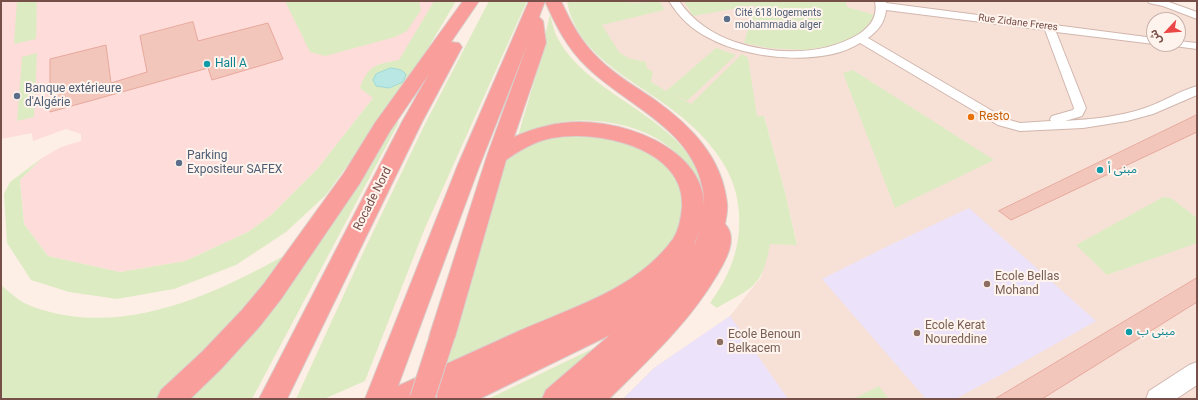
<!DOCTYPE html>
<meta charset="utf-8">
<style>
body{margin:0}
#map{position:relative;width:1198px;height:400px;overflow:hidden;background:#fdefe5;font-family:Roboto,"Noto Sans Arabic",sans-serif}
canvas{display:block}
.frame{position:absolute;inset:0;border:2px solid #774f49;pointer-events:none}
.north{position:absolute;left:1146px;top:12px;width:40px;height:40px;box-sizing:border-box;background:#fff4ed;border:1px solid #c9b2ab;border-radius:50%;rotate:244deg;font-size:11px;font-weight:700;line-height:16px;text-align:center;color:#774f49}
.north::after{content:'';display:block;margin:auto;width:14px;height:18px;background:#eb4747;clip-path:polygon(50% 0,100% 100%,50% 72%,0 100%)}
</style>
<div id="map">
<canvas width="1198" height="400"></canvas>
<div class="frame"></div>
<div class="north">ش</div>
</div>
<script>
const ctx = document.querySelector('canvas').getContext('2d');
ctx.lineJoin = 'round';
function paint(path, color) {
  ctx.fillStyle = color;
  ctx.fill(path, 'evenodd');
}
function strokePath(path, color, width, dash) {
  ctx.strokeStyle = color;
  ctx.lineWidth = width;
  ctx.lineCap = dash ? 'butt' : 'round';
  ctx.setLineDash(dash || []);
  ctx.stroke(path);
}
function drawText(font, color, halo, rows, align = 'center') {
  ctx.font = font + ' Roboto,"Noto Sans Arabic",sans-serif';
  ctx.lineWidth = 4;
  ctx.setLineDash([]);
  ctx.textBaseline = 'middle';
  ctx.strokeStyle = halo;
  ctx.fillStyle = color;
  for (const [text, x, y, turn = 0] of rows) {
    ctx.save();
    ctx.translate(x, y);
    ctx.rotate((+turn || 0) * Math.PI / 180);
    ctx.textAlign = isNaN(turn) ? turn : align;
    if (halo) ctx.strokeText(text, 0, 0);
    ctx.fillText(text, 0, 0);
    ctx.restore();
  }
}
paint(new Path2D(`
 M576 1H1147L1197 17V399H623L654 368 730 316 761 277 770 244H797L785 192 764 116 768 169 651 82 616 61ZM1154 20H1178V44H1154Z`), '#f7e1d7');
paint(new Path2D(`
 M1 1H434L399 61 379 64 373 98 318 168 271 215 248 232 185 261 120 272 48 256 24 224 20 180 42 158 61 147 81 141V134L66 129 33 141 32 133 1 139Z`), '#fedcd9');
paint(new Path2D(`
 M969 208 1096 321 1004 373 955 399H926L822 279 884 248Z
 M730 316 788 399H623L654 368Z`), '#ece2fa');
paint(new Path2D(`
 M17 1H37L36 39 14 44Z
 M285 1H419L421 10 407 31 395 37 325 56 310 52Z
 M434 1H456L408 82 326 195 286 232 236 265 174 289 117 299 69 292 31 280 7 243 4 194 10 182 42 158 20 180 24 224 48 256 120 272 185 261 248 232 271 215 318 168 373 98 360 88C368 65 377 64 399 60Z
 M489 1H527L425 228 365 381 324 399H296L361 257 425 124Z
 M567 1H629L631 3 660 1 664 10 602 25 619 52 628 58 646 62 647 68 653 72 651 82 666 91 716 48 736 55 687 101 668 91 691 104 742 54 748 58 757 116H764L785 192 797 245 770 244C762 288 753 287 717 308L710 303C729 277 741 248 739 215 738 165 698 127 659 100 622 74 575 50 567 1Z
 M684 1H846L847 7 875 15 861 34 837 45 804 50 768 48 744 43 755 5 693 16Z
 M550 14C552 21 553 28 556 35 582 88 653 108 688 154 699 168 703 185 708 202L702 200C697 188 694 174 686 164 651 117 567 109 518 136L538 68Z
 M37 53 34 117 17 121 22 57Z
 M853 70 994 160 895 208 843 73Z
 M396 122H399L252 399H184Z
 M551 134 612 135 660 158 673 174 680 188 683 207 680 226 673 240 663 254 626 284 441 372 503 158Z
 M1163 197 1171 198 1197 218V243L1107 275 1076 245Z
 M285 255 290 258 162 399H1V285C10 293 20 302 31 306 118 339 210 297 285 255Z
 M608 338 544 399H488L594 348Z
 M879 386 889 399H853Z`), '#ddebc3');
const water = new Path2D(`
 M391 68C397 69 403 69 406 75L403 82 389 88 376 86 373 80 376 74Z`);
paint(water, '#b9e8e4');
strokePath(water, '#9fdad6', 1);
const building = new Path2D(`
 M193 22 198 41 268 23 283 59 212 80 208 68 50 112V59L106 45 111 83 147 72 140 36Z
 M1197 115V132L1011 220 999 211Z
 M1197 278V302L1042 399H995Z`);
paint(building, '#f3c6bc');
strokePath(building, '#e7a89c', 1);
const minor = new Path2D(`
 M669 1H679C693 21 712 34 735 42 774 55 823 56 859 34 871 26 878 16 875 1H885L886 3 1154 38 1155 44H1154L1056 32 1086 108 1082 116 1065 121C1091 119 1120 117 1145 108 1163 102 1179 91 1197 86V95L1153 114 1127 121 1083 128 1020 131 998 125 860 43C823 67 747 59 709 38 692 30 679 17 669 1ZM886 10 1045 30 1074 108 1073 110 1052 116 1050 119 1051 121 1020 123 1006 119 868 38C878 31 885 22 886 10Z
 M1148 1H1166L1197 12V19L1163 6 1149 3Z
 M1178 41 1197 43V49L1174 46 1172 44H1178Z`);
const tertiary = new Path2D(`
 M1197 362V385L1176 399H1146L1149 391 1189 365Z`);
const motorway = new Path2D(`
 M463 1H479L451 42 459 43 462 47 422 122 287 399H259L402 122 429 74 390 131 360 183 281 299 260 326 221 369 190 399H157L161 390 203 351 242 310 263 285 344 173 375 123Z
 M529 1H561C571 23 581 42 599 59 615 75 636 87 655 100 691 126 722 157 727 203 728 210 726 218 725 224 739 239 725 261 717 275 688 324 649 359 609 399H542L546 390 610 335 479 399H436L438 395 429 399H365L457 167ZM545 1C556 26 567 48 587 67 627 106 693 129 703 190 706 211 703 224 695 243L694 244C735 166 644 122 579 122 557 122 534 128 514 137L546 43 543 21 539 17ZM528 43 487 156 429 337 433 345 442 348 451 345 455 337 506 160C520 150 535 141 552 138 597 129 686 148 682 207 681 218 679 230 673 239 637 289 573 307 519 331 479 349 438 368 398 386L479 167Z`);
strokePath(minor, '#d1b6ad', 2);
strokePath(tertiary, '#d1b6ad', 2);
strokePath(motorway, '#d9cecc', 2);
paint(minor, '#fff');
paint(tertiary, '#fff');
paint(motorway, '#f99e9a');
const motorwayBridge = new Path2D(`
 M422 399 442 337`);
strokePath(motorwayBridge, '#d9cecc', 26, []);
strokePath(motorwayBridge, '#f99e9a', 24);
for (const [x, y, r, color] of [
 [727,19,4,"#5c6f8a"],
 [207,64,4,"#0f9aa8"],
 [17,96,4,"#5c6f8a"],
 [971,117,4,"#e8710a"],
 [179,163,4,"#5c6f8a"],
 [1100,170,4,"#0f9aa8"],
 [987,284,4,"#8d6e63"],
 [1129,332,4,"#0f9aa8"],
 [917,333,4,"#8d6e63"],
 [720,342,4,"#8d6e63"]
]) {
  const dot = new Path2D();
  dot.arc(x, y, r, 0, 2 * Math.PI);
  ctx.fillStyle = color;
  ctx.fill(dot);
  strokePath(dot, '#fff4ed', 1.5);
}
drawText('10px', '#4e5e75', '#fff4ed', [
 ["Cité 618 logements",735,13],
 ["mohammadia alger",735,25]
], 'left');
drawText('10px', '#774f49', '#fff4ed', [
 ["Rue Zidane Freres",1018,23,7]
]);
drawText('12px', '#0d838f', '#fff4ed', [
 ["Hall A",215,64],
 ["مبنى أ",1108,170],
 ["مبنى ب",1137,332]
], 'left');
drawText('12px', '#4e5e75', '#fff4ed', [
 ["Banque extérieure",25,89],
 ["d'Algérie",25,103],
 ["Parking",187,156],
 ["Expositeur SAFEX",187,170]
], 'left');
drawText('12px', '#c56008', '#fff4ed', [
 ["Resto",979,117]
], 'left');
drawText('12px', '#774f49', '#fff4ed', [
 ["Rocade Nord",373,199,-63]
]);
drawText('12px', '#785e54', '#fff4ed', [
 ["Ecole Bellas",995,277],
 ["Mohand",995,291],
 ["Ecole Kerat",925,326],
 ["Noureddine",925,340],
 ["Ecole Benoun",728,335],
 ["Belkacem",728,349]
], 'left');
</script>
